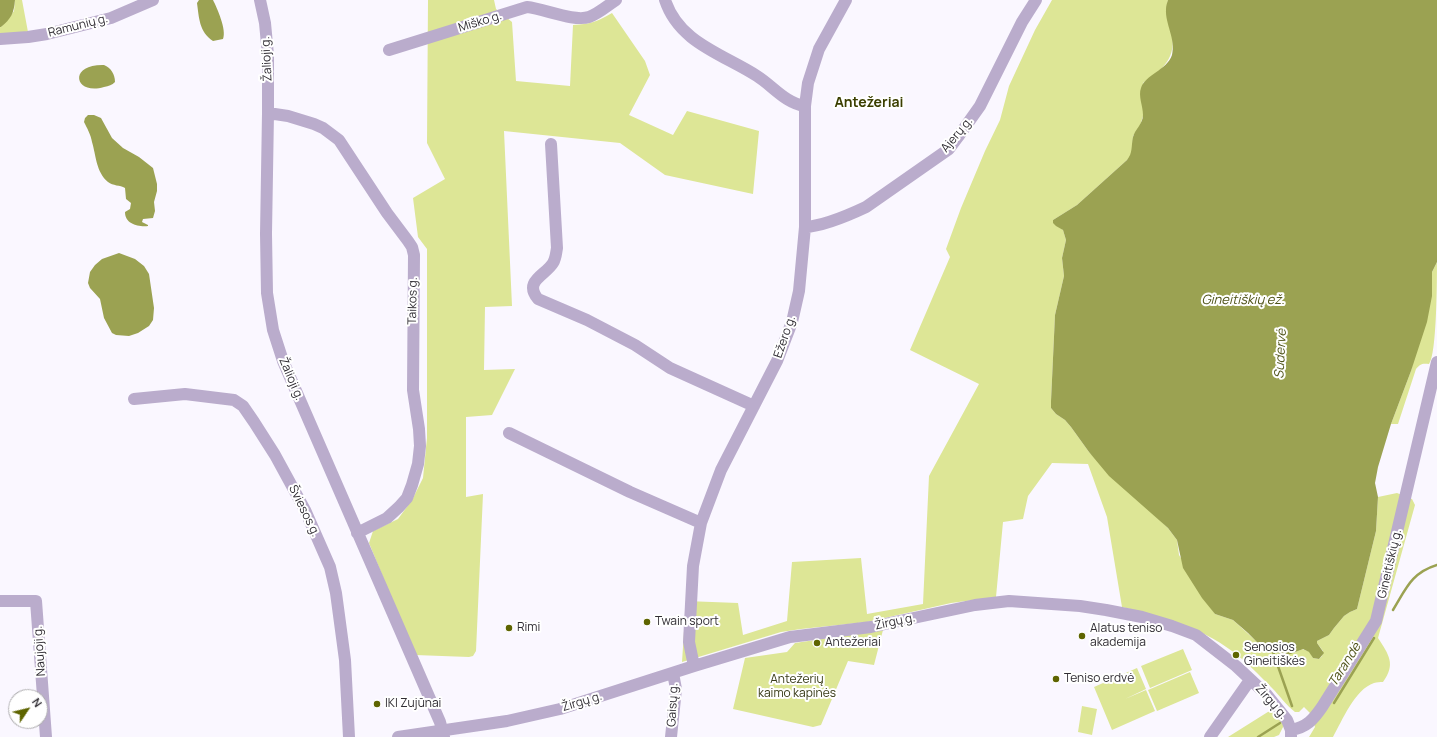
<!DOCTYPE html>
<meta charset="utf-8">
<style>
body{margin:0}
#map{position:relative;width:1437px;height:737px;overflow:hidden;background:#faf7ff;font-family:Manrope,sans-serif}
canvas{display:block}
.north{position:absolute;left:8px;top:689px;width:40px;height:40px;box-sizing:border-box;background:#fff;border:1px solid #acabad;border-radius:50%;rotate:55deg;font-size:11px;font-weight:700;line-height:16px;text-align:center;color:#302d33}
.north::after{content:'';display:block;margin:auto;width:14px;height:18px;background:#5e6400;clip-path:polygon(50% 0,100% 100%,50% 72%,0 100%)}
</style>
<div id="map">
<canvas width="1437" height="737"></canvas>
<div class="north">N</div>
</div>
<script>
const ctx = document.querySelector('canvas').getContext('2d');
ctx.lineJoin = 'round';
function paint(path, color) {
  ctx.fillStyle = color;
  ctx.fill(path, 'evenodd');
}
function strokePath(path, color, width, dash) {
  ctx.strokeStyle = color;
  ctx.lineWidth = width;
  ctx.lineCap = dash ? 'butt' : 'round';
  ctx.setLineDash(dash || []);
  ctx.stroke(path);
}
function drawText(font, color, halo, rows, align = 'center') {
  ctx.font = font + ' Manrope,sans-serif';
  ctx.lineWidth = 4;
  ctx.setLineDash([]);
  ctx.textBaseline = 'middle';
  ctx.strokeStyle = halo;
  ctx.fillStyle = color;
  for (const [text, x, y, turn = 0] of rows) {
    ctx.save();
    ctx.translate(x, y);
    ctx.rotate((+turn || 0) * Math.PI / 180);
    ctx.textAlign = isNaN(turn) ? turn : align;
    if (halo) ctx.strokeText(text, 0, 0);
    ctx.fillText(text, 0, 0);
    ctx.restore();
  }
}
paint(new Path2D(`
 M15 0H22L28 32 0 35V27H1L14 11Z
 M428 0H494L496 9 512 22 516 81 570 86 573 25C590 24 597 22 612 13L645 61 650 75 629 115 673 135 687 111 759 131 753 194 665 175 620 143 504 131 512 306 485 307 484 370 515 369 492 415 466 417V497L483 494 476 651 473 656 469 657 415 655 369 543 373 531 398 519 412 500 423 478 427 438V249L418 237 413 198 445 179 427 143Z
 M1052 0H1168C1165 14 1169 23 1172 36 1176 60 1160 71 1143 83V116L1140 126 1133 136 1132 155 1127 160 1077 205 1053 220 1063 230 1066 240 1062 258 1064 276 1055 315 1051 401V408L1056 414 1065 420 1071 427 1089 452 1168 528 1177 540 1179 555 1215 614 1233 620 1265 649 1294 653 1302 649 1310 652 1313 658 1319 659 1322 656 1323 651 1317 643V641L1329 635 1334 628 1344 616 1350 612 1357 609 1376 531 1378 497 1397 493 1412 499 1415 505 1378 638C1389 655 1396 664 1383 682 1380 682 1377 682 1374 683 1355 689 1342 721 1333 737H1309L1315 727 1310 713 1304 707 1299 712H1295C1286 705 1280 696 1272 688 1259 675 1246 661 1232 651 1200 627 1160 616 1122 607L1107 517 1088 464 1052 463 1028 496 1023 519 1003 522 996 597 951 603 867 622 801 629 781 632 682 662 686 601 738 603 743 635 787 621 792 562 861 558 867 614 923 604 929 476 979 384 910 350 950 257 946 249 961 208 985 151 1000 120 1009 86 1035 30Z
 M1437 262C1437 279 1437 355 1429 364 1422 363 1420 364 1416 369L1398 424H1391L1411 371 1432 283V272Z
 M883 630 874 665 848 661 821 725 813 727 733 709 745 658 787 652 795 643Z
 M1183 649 1192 670 1150 688 1141 666Z
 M1137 668 1146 689 1125 699 1146 690 1155 711 1112 730 1094 687Z
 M1190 672 1199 693 1157 711 1148 690Z
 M1082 706 1097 709 1092 735 1078 732Z
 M1271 710 1284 725 1279 735 1274 737H1228Z`), '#dde696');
paint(new Path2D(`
 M0 0H15C14 13 11 19 1 27H0Z
 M199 0H213C217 8 227 30 223 39L213 41C199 32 199 17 197 3Z
 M1168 0H1437V262L1432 272V296L1427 322 1411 371 1391 424 1378 467 1375 483 1378 497 1376 531 1357 609 1350 612 1344 616 1334 628 1329 635 1317 641V643L1324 653 1319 659 1313 658 1309 652 1303 649 1288 655 1273 652 1265 649 1258 643 1248 633 1233 620 1215 614 1202 598 1183 568 1177 540 1168 528 1109 476 1089 452 1071 427 1065 420 1056 414 1051 408V401L1055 315 1064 276 1062 258 1066 240 1063 230 1056 226 1053 223V220L1077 205 1127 160C1133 153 1131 146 1133 137 1135 129 1143 124 1143 115 1143 106 1138 96 1141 88 1145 75 1167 70 1172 55 1176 39 1165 24 1166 9 1166 6 1167 3 1168 0Z
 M104 65C111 68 115 74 115 82 112 85 109 86 104 87 75 96 67 64 104 65Z
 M88 115H94L101 118 112 138 123 148 139 157 153 168 157 184V191L154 202 155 211 153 218 143 219 142 222 148 225V226C138 227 125 224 125 212L130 209 131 203 126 199 125 188C120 185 113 186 108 182 96 172 96 155 92 142 91 135 87 128 84 122L85 118Z
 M119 253 135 259 144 266 149 274 154 308 153 320 149 326 138 333 129 336 116 335 112 333 104 318 100 299 90 288 88 283 90 272 95 265 102 259Z`), '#9ba252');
strokePath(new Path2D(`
 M1393 610C1406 589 1411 573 1437 565
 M1274 649 1273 652 1292 706
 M1334 703 1374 638
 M1258 737 1280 723`), '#9ba252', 2.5);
strokePath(new Path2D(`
 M260 0 265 23 268 55V113L266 234 267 293 273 330 283 361 440 722 444 737
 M665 0C679 43 723 54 757 76 773 86 785 103 805 106
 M0 39 28 37 47 34 111 18 153 0
 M389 50 527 7C545 9 574 22 589 17 598 14 607 6 616 0
 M268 113 288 116 314 124 323 128 339 140 387 213 408 241 412 247 414 255 413 390 419 429 420 446 418 464 412 485 407 498 399 507 387 518 357 533
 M551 144 557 248C556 253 556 258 553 263 546 275 523 281 538 299L587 320 635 345 670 368 754 406
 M805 227C824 226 849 215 866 207L949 149 958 137 980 106 1022 22 1036 0
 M134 399 185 394 234 400 243 406 254 422 275 455 305 510 330 567 336 593 345 660 349 737
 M509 433 630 492 701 523
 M0 601H36L46 737
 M694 666 689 642 693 566 701 523 721 470 777 361 792 322 799 291 805 227V106L808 83 819 49 846 0
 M1291 730C1307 727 1313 720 1322 707L1376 621 1437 362
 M398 737 507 721 560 709 694 666 790 637 871 627 975 605 1009 601 1080 606 1106 610 1142 617 1172 626 1196 635 1236 666 1267 695 1287 720 1291 730V737
 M671 737 676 689 673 673
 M1210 737 1250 680`), '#baaccc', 12);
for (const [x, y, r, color] of [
 [647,622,4,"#5e6400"],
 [509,628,4,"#5e6400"],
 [1082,636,4,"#5e6400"],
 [817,643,4,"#5e6400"],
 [1236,655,4,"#5e6400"],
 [1056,679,4,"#5e6400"],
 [377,704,4,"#5e6400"]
]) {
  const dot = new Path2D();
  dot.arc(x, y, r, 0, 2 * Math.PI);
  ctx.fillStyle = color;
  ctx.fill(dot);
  strokePath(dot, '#fff', 1.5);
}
drawText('12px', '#302d33', '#fff', [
 ["Miško g.",480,22,-17],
 ["Ramunių g.",78,26,-14],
 ["Žalioji g.",267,59,-93],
 ["Ajerų g.",957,135,-50],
 ["Taikos g.",413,301,-89],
 ["Ežero g.",785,337,-71],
 ["Žalioji g.",291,379,67],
 ["Šviesos g.",304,511,64],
 ["Gineitiškių g.",1390,564,-77],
 ["Žirgų g.",895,622,-12],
 ["Naujoji g.",40,651,-94],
 ["Žirgų g.",582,702,-17],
 ["Žirgų g.",1271,702,49],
 ["Gaisų g.",673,705,-87]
]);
drawText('12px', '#302d33', '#fff', [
 ["Twain sport",655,622],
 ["Rimi",517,628],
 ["Alatus teniso",1090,629],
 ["akademija",1090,643],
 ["Antežeriai",825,643],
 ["Senosios",1244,648],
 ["Gineitiškės",1244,662],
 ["Teniso erdvė",1064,679],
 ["IKI Zujūnai",385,704]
], 'left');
drawText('12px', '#383b18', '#fff', [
 ["Antežerių",797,680],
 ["kaimo kapinės",797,694]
]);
drawText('italic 13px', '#505419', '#fff', [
 ["Gineitiškių ež.",1243,300],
 ["Sudervė",1281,354,-87],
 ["Tarandė",1345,665,-58]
]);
drawText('bold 14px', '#3b3f00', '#fff', [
 ["Antežeriai",869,103]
]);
</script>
